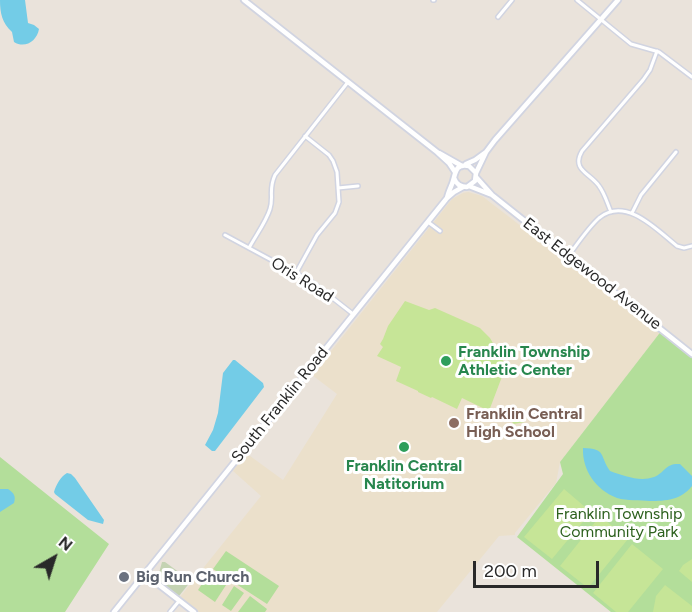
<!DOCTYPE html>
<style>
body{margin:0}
#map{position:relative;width:692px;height:612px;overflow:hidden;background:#eae3db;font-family:Figtree,sans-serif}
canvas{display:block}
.north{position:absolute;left:24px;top:528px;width:60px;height:60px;-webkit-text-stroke:4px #fff;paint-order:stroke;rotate:39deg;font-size:16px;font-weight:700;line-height:24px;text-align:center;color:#292929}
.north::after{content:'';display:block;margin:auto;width:21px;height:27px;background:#292929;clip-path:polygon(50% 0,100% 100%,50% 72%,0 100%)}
.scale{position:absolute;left:473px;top:561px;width:126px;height:27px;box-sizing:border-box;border:3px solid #292929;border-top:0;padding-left:8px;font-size:18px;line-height:21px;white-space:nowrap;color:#292929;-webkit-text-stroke:4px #fff;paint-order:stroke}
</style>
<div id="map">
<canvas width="692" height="612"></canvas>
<div class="north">N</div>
<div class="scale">200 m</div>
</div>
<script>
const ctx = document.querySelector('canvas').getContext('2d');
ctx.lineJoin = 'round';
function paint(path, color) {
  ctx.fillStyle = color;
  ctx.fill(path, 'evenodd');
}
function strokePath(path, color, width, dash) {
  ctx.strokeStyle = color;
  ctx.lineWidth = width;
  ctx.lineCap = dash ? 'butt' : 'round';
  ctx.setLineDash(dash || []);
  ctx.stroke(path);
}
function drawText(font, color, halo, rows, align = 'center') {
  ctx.font = font + ' Figtree,sans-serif';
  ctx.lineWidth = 6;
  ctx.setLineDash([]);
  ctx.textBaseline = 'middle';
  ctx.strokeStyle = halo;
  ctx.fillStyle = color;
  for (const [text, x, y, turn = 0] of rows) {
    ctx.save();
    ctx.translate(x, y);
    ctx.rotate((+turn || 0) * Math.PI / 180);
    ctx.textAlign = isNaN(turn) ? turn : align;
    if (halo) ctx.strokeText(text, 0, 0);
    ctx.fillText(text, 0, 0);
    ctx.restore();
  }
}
paint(new Path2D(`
 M468 192 482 196 660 333 560 462 556 483 515 533V535L499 536 437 612H199L180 597 261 496 233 471 246 453 283 480 337 394 312 375 452 199 463 193Z`), '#ebe0cb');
paint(new Path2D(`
 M662 330 692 354V612H611L517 537 563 474 560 462Z
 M0 457 109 544 65 612H0Z
 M226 551 279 586 267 604 213 569Z
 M211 570 228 582 215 602 198 590Z
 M234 586 244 593 231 611 222 605Z
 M250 596 267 609 265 612H238Z`), '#b3de9a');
paint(new Path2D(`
 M162 562H165L191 581 179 596 160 582 159 573Z`), '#c4d3b3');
paint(new Path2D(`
 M405 301 429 310 435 308 480 328 490 338 506 366 489 411 462 398 457 409 432 397 431 398 418 392V391L396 381 401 367 377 356 383 347 380 344 383 339 388 326Z
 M513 409 520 413 525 422 514 424 510 420Z
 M564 489 591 512 552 559 524 537Z
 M600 516 628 539 588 588 560 566Z
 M632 544 663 569 628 612H616L593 593Z
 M692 559V582L679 571 683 565Z
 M665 585 692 606V612H653L656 596Z`), '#c6e597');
paint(new Path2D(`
 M0 0H25L28 23 34 25 39 29C37 41 25 49 14 42L12 32C2 23 0 13 0 0Z
 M233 360H235L263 383 264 387 215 451H212L205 445 213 430 218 413 223 373Z
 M583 448C607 449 599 455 610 471 624 476 640 482 654 477 666 472 665 463 680 464L692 476V486C681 500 666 501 650 501 640 500 627 501 617 498 596 490 582 470 583 448Z
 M67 473 71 474 75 478 104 520 103 524 88 520 55 494 54 492C56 485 61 476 67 473Z
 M8 489C14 493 16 496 14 503L0 512V489Z`), '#73cce7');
const street = new Path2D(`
 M433 0H434
 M577 0 631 44 659 52 692 77
 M498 17 512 0
 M338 188 358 186
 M611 212C607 203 605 194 599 186 590 173 571 170 582 151L643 80 650 70 657 51
 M632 213 641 195 676 152
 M428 222 440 231
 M225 235 312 282 353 314
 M249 248C256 235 266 222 270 209 274 197 268 190 275 175L348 82
 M569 255C578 243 588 228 599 218 626 196 657 230 677 246L684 248 692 246
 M296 273 317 235 335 213 339 202 337 172 333 161 329 155 305 136
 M170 612 179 601`);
const secondary = new Path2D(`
 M244 0 437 152 449 163 455 172
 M439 153 462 166
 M466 164 475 160 486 152
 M476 173 486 152 495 140 618 0
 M476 177 492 195 692 354
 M469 186 492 195
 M447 198C448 193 450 189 452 184 456 174 454 163 469 166L476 173 475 181 467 187C461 187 456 184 454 178
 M145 574 194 612
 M114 612 447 198 454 192 463 187`);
strokePath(street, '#d1d4e1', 6);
strokePath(secondary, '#d1d4e1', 8);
strokePath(street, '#fff', 3);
strokePath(secondary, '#fff', 4.5);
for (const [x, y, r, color] of [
 [446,361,6,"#2e9e5b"],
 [454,423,6,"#8d6e63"],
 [404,447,6,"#2e9e5b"],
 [124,577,6,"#6b7280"]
]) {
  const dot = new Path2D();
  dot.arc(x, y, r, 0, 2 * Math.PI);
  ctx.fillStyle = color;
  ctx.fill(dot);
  strokePath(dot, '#fff', 2);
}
drawText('16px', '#292929', '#fff', [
 ["East Edgewood Avenue",592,274,38],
 ["Oris Road",302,280,32],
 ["South Franklin Road",280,405,-51]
]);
drawText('bold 16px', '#27864d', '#fff', [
 ["Franklin Township",458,352],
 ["Athletic Center",458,370],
 ["Franklin Central",404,466,"center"],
 ["Natitorium",404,484,"center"]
], 'left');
drawText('bold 16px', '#785e54', '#fff', [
 ["Franklin Central",466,414],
 ["High School",466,432]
], 'left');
drawText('16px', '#2d611e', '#fff', [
 ["Franklin Township",619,514],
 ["Community Park",619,532]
]);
drawText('bold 16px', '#5b616d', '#fff', [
 ["Big Run Church",136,577]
], 'left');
</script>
